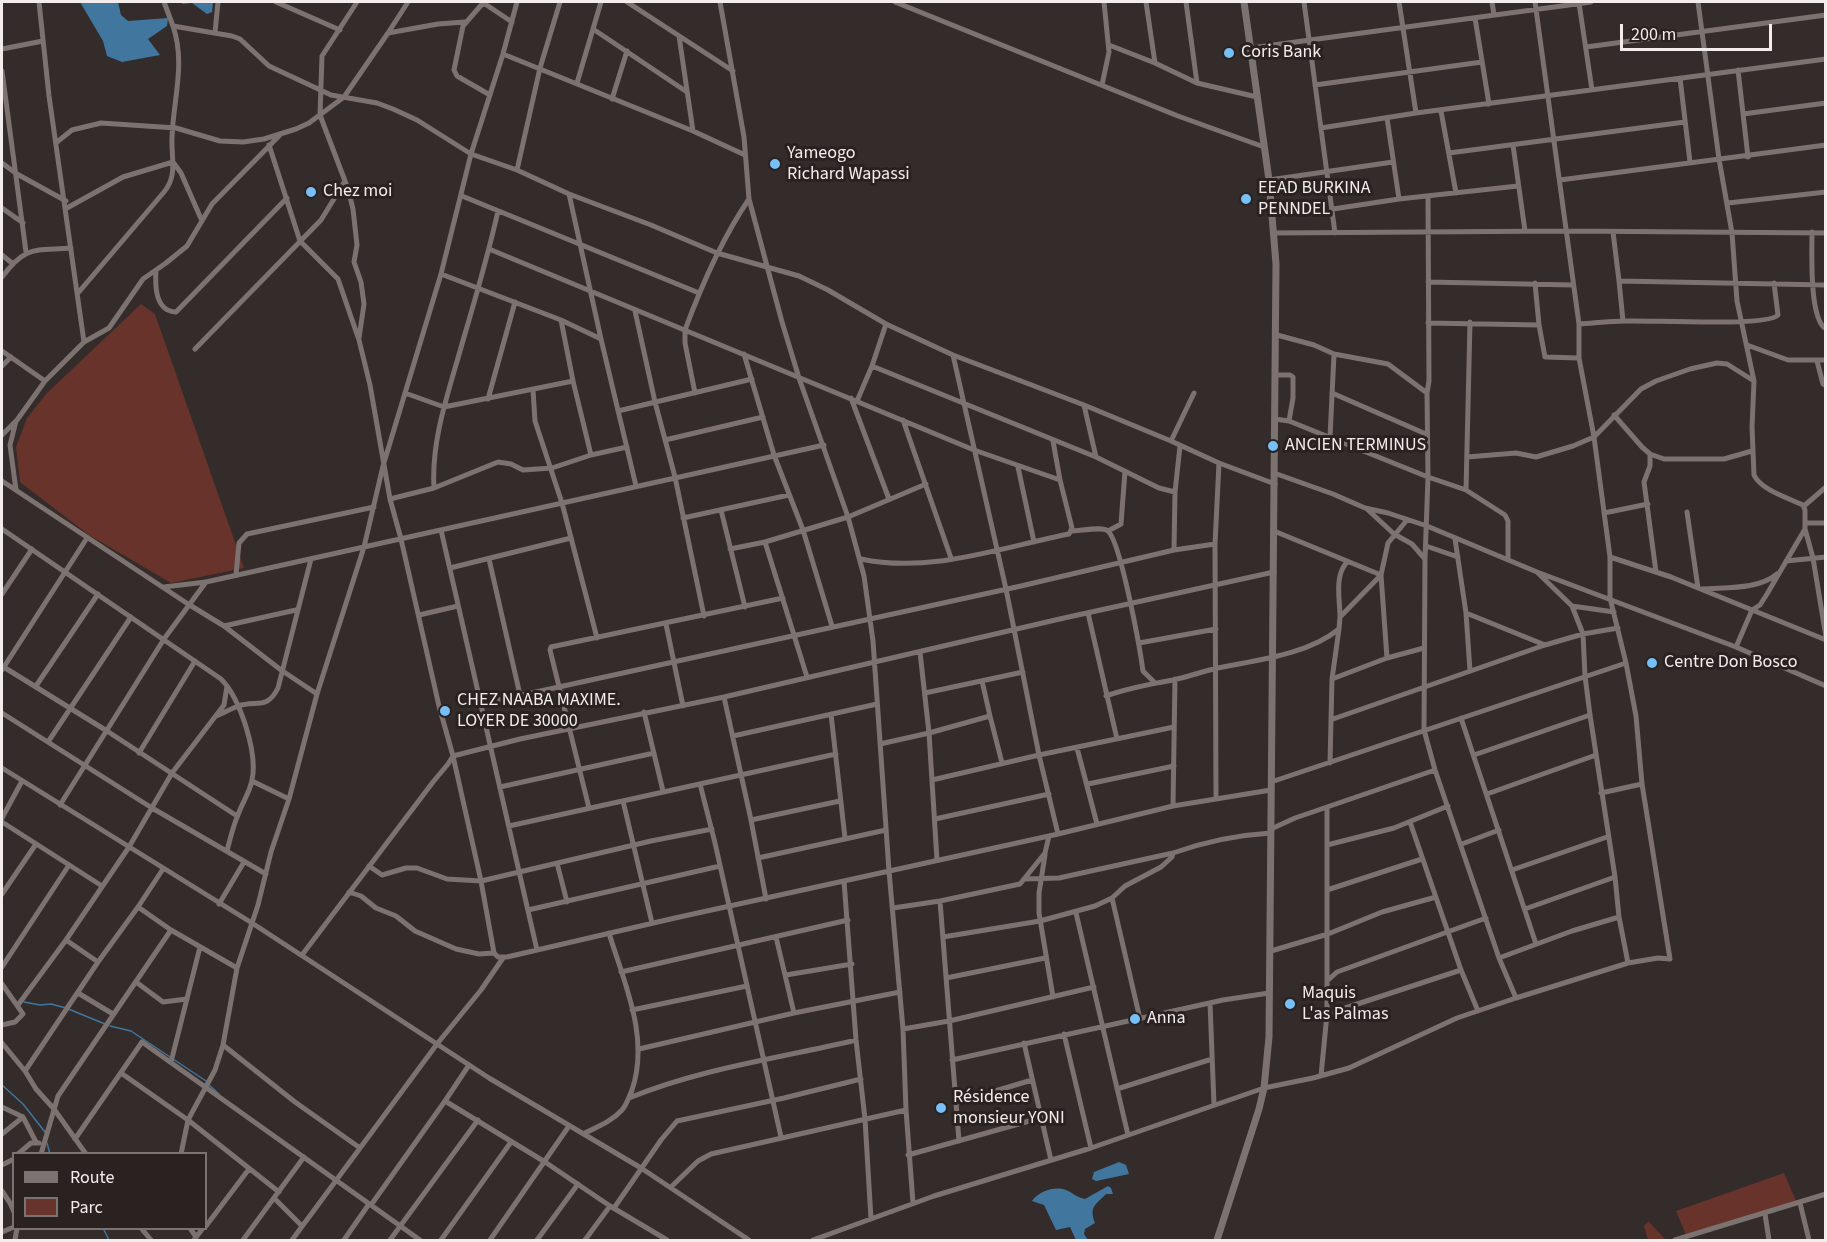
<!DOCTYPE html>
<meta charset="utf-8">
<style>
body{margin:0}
#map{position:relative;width:1827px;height:1242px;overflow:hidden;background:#342c2a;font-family:"Source Sans 3",sans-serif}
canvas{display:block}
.frame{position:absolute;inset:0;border:3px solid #f2edec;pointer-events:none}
.legend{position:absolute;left:12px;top:1152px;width:195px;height:78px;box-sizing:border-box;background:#2a2221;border:2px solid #7a7372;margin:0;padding:8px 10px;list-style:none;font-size:18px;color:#f2edec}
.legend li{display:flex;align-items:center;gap:12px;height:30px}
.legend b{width:30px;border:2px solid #7a7372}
.scale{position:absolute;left:1620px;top:24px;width:152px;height:27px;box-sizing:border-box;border:3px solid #f2edec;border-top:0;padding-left:8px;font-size:18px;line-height:21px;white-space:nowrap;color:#f2edec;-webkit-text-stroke:4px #2a2221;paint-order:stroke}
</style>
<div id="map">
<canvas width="1827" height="1242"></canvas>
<div class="frame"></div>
<ul class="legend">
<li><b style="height:8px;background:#7c7371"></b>Route</li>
<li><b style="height:16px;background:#67332a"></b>Parc</li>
</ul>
<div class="scale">200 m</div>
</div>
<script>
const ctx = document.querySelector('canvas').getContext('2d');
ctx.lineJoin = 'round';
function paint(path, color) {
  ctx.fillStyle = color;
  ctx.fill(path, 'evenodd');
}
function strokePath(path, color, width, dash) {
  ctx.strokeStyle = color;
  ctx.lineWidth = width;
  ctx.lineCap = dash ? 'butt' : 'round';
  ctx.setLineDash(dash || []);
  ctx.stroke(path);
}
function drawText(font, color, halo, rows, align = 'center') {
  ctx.font = font + ' "Source Sans 3",sans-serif';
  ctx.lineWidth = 6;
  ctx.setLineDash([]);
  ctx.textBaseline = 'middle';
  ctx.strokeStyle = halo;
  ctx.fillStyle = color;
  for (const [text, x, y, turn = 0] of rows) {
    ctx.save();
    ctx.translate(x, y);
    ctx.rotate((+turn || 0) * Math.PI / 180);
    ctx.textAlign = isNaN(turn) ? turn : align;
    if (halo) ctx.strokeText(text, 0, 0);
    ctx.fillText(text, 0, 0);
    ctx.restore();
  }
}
paint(new Path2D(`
 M141 304 155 314 244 568 171 583 89 535 20 482 16 447 27 418 47 393Z
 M1784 1173 1797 1203 1686 1235 1676 1211Z
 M1648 1222H1649L1666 1240H1648L1644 1226Z`), '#67332a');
paint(new Path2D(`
 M80 2H118L121 15 128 21 168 18 167 26 148 39 160 55 122 62 107 56 103 41Z
 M183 2H213L212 12 207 14 192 3 182 4Z
 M1119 1162 1126 1165 1129 1174 1096 1181 1092 1179 1094 1172Z
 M1108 1186 1111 1188 1113 1194H1106C1095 1205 1089 1207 1095 1223L1085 1229 1084 1234 1088 1240H1076L1070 1227 1056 1230 1044 1205 1032 1201C1038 1192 1052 1187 1063 1189 1071 1191 1077 1198 1085 1199Z`), '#41769e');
strokePath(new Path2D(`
 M24 1002 40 1005 51 1004 66 1008 105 1024
 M110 1026 131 1031 206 1081
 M2 1085 23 1104 45 1132
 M209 1085 219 1094
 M47 1143 50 1154
 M103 1228 109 1240`), '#41769e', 1.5);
strokePath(new Path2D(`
 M39 2 49 96 84 342
 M164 2 173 26 232 36 240 39 269 66 331 95 377 103 393 109 417 120 471 154 517 170 569 194 651 225 717 253 799 276 828 290 886 324 953 355 1084 405 1171 441 1219 463 1275 484
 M276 2 340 30
 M357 2 322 56 320 115 348 189 353 209 357 245 354 262 361 282 364 304 359 338
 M482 2 512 22
 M627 2 733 71
 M720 2 744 137 749 199 782 322 799 378 848 517 864 576 873 641 889 871 903 1029 906 1110 913 1203
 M895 2 1178 116 1264 147
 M1146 2 1155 63
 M1186 2 1197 83
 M1304 2 1335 233
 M1399 2 1416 113
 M1492 2 1494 15
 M1698 2 1719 159 1732 233 1737 301 1754 381 1752 427 1754 475C1761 490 1788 498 1803 505L1805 510V529L1767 594 1760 605 1752 610 1736 647
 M483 3 463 26 454 70 457 76 490 95
 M1579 3 1592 90
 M1475 18 1489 104
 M593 29 687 92
 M215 33 218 2
 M388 33 438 24 465 22
 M679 36 693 131
 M1109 45 1155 63 1197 83 1257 97
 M1586 47 1826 15
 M1251 48 1591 2
 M2 49 43 41
 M503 54 693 131 745 155
 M1738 70 1748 157
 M2 71 26 252
 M1680 78 1690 162
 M577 83 601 2
 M1102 85 1109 52 1104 2
 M1315 85 1482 62
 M612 99 627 51
 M1441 111 1456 193
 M1743 114 1826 103
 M1387 118 1399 199
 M1321 128 1416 113 1826 59
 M57 142 72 130 101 123 176 128 220 141 243 142 264 139 296 129 309 123 344 97 388 33 408 2
 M269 145 300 241 338 279 359 340 370 385 390 499 401 539 439 706 453 756 481 881 494 953 498 957H507L675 918 1058 834 1173 806 1271 790
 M1513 145 1525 231
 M1449 153 1685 122
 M2 163 17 174 66 201
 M517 170 540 68 560 2
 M1269 180 1393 162
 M1560 180 1826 145
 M569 194 601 339 636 486
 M462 196 699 293
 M1428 197 1429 381 1427 393 1428 477 1425 559 1424 730 1435 770 1499 958 1516 998
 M1728 203 1826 192
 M2 208 23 223
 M67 208 123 177 173 162 181 173 202 221
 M1333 209 1399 199 1518 186
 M1613 232 1619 281
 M1812 232C1812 252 1809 320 1826 329
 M1274 233 1566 231 1826 233
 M489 249 974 450 1060 480
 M2 255 12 263
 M156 270C155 286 155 311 176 312L287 198
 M441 274 561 320 601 339
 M2 277C26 245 34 251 71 248
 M1428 282 1573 285
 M78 293 164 192C178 175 171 158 172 138 173 100 186 64 173 26
 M635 311 655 402 675 477 704 616
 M561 320 573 381 591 455
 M1623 321 1619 281 1826 285
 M1428 323 1539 325 1535 283
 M1579 324C1595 323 1610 321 1626 321 1649 320 1768 327 1778 315L1774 283
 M1539 325 1545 357 1579 358
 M1277 335 1314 345 1334 354 1388 364 1427 393
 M1747 345 1788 360H1826
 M195 349 321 220 345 181
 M2 351 45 381
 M744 354 774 455 803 530 832 626
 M953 355 1006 589 1039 755 1058 834
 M1817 361 1823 384 1826 386
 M2 366 11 357
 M872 366 1096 457 1159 488 1175 492
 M1276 375H1290L1293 377V398L1289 421
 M533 390 535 421 562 503 597 638
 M405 393 444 407 573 381
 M695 393 685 343V330C702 284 721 240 749 199
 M1332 393 1426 434
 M851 398 889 499
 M488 399 515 302
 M857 401 872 366 886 324
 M1084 405 1096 457
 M618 411 752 379
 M1614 415 1642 447 1650 454 1664 459H1724L1752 451
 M1275 419 1289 421 1428 477 1466 490 1505 515 1508 521V560
 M903 420 951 558
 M2 435 17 420 45 381 84 342 109 328 143 279 166 263 187 246 212 204 279 136
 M1330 437 1334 354
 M665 440 763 417
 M1171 441 1194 393
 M1650 454V466L1644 482 1656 572
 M1467 457 1516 453 1536 457 1573 446 1594 437 1641 389 1656 381 1690 369 1717 363 1727 364 1754 381
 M1018 467 1034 542
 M1274 473 1333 494 1365 508 1388 513 1427 526 1537 572 1736 647 1826 686
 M2 481 188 604 224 626 281 670 317 694
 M434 488C431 439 449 391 462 344 475 300 488 256 498 211
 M16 490 10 445 16 421
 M1466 490 1470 322
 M390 499 434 488 498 462 511 464 523 470 552 468 591 455 627 447
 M1804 506 1826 487
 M1367 509 1394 534 1412 544 1425 559
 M721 510 745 607
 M1687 512 1698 588
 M1604 513 1648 504
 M683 518 789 495
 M1805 523H1826
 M2 529 221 679C240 698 258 753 252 780 250 792 242 803 238 815 233 826 230 839 227 851
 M1805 529 1813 558 1826 637
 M441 530 537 950
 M1072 531C1080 531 1103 526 1108 531 1121 543 1140 649 1143 671L1154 682
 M1108 531 1121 524 1125 471
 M1274 531 1381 575
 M1455 539 1466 613 1470 671
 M765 542 807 677
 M1426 546 1458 557
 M730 549 765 542 848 517 926 484
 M1174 550 1175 492 1180 446
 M1610 557 1671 577 1826 640
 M489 559 520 695
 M861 559C930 574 1002 547 1069 534L1072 528 1060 480 1053 441
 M1786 561 1826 557
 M450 568 571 538
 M1538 573 1572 606 1583 634 1585 676 1590 715 1615 877 1619 917 1628 963
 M236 575 239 543 247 534 374 507
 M1381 575 1387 658
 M164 587 206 582 824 445
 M1702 589C1726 587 1758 590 1777 574
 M2 594 32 549
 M1572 606 1614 612
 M1088 613 1117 739
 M1466 613 1545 645
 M419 615 458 606
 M1340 617C1340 600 1334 576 1347 562
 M666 624 683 706
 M224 626 296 610
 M1139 643 1216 629
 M920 652 929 733 937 860
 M2 666 107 731 237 816
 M2 670 87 538
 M1332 679 1339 629
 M982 681 990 716
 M36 686 98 594
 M925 693 1023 672
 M1106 696C1128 688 1150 684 1173 680 1188 677 1203 671 1218 668 1257 660 1307 655 1339 629L1340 617 1381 575 1388 543 1407 520
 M724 697 751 820 766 899
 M481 704 1021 586 1174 550 1215 544
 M644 712 663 791
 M2 713 152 808 266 874
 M831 714 845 838
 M216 716C223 713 231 709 238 706 257 700 267 710 278 688L311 559
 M1461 718 1536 944
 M1333 719 1545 645 1583 634 1618 628
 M733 736 877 704
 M48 742 131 617
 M880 744 929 733 990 716 1002 763
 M1077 748 1097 824
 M139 753 195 661
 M1474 755 1590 715
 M1330 763 1332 679 1387 658 1424 648
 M2 768 252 923 489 1078 641 1168 749 1240
 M932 780 1039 755 1174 727
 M252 781 289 799
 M1271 782 1626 663
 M700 784 715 843 781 1137
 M1088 784 1174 766
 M500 787 654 753
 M1601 793 1642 784
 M1487 794 1596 755
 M1216 798 1215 544 1219 463
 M623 801 652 923
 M60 805 164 639 206 582
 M1173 806 1175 679
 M589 808 550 650 551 647 783 598
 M2 818 22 781
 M935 819 1049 794
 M751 820 840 801
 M2 822 102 886
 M1410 822 1461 970 1478 1011
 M509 826 836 754
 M1271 829 1295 818 1435 770
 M1462 844 1499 830
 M1327 845 1394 828 1448 806
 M1045 855 1039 893V913L1053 997
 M758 858 886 830
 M557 863 567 902
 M369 866 382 875 406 868H417L447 879 481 881 651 841 712 829
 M163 869 138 907 171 930 237 968
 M1512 870 1607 837
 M1025 879 1059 878 1173 853
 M844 881 856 1040 865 1119 871 1219
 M1327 890 1422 859
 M349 892 361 896 376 908 396 916 415 931 456 949 479 954 494 953
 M2 894 36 844
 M1112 898 1140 1019
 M940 901 959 1141
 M219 904 244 862
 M893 908 940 901 1020 884 1045 853 1049 836
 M1525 909 1615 877
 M528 910 720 866
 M1076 913 1128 1135
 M776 937 794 1013
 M943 937 1040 921 1095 906 1112 898 1125 886 1161 867 1172 857 1173 853C1204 842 1238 835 1271 833
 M66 940 98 962
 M1271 951 1328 934 1382 912 1436 897
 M302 955 433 782 448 764 453 756 520 739 724 697 1064 618 1274 572
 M1499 958 1572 931 1619 917
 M2 967 69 865
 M621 972 848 920
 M786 975 852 964
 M946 978 1045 958
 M1327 981 1337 972 1486 918
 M136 982 163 1002 187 999
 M2 984 23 1014 15 1022 2 1025
 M78 993 113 1014
 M1210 1003 1214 1105
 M18 1005 66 940 129 847 172 773 224 705 227 686
 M632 1010 747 986
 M1327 1014 1461 970
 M903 1029 949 1021 1094 987
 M1064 1034 1091 1148
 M2 1043 25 1071 36 1089 54 1109 86 1154
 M1024 1043 1051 1160
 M223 1045 295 1102 360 1148
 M639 1049 794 1013 900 992
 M952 1060 1223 1000 1269 993
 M171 1062 200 947
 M25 1071 98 962 138 907
 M121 1073 188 1120 279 1192
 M1321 1076 1327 1014V807
 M1117 1089 1212 1059
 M629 1098C702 1068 781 1058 856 1040
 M445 1101 469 1065
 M955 1103 1032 1080
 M2 1107 23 1117 36 1142
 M2 1134 23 1117
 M583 1134C597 1127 611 1122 622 1110 627 1104 629 1097 632 1090 650 1037 624 983 609 933
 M75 1139 142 1042 420 1240
 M18 1154 31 1143H39
 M41 1154 58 1096 171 930
 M181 1154 188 1120 215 1070 223 1045 237 968 258 905 271 852 289 799 317 694 364 547 383 466 441 274 471 154 503 54 517 2
 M908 1155 1040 1118
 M2 1165 14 1159
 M671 1187 698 1161 711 1154 906 1110
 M2 1191 10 1203 14 1212
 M275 1199 302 1226
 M1800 1203 1809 1240
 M371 1205 445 1101 545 1162 610 1206 667 1240
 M614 1208 661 1140 677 1121 784 1098 861 1079
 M1765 1214 1769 1240
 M206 1226 249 1169
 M141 1228 151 1240
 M190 1228 196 1237
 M2 1232 14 1227
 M15 1240 17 1228
 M194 1240 203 1228
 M243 1240 304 1157
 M292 1240 437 1044 481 990 503 958
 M344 1240 369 1204
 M390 1240 478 1120
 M441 1240 511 1142
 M490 1240 569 1126
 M537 1240 578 1184
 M585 1240 610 1206
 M813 1240 934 1196 1091 1148 1264 1088 1313 1078 1349 1068 1457 1018 1516 998 1628 963 1658 958 1670 959 1642 784 1636 716 1626 663 1610 598V557L1594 437 1579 358V324L1535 2
 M1675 1240 1826 1194`), '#7c7371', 5);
strokePath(new Path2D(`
 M1217 1240 1259 1109 1264 1088 1269 1037 1276 264 1269 180 1244 2`), '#7c7371', 7);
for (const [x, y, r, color] of [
 [1229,53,6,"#77bff7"],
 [775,164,6,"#77bff7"],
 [311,192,6,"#77bff7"],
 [1246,199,6,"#77bff7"],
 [1273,446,6,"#77bff7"],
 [1652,663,6,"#77bff7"],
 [445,711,6,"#77bff7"],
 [1290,1004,6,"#77bff7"],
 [1135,1019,6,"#77bff7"],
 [941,1108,6,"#77bff7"]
]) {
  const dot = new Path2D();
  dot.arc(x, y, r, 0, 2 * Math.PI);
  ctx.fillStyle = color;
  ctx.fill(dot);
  strokePath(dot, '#2a2221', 2);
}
drawText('18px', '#f2edec', '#2a2221', [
 ["Coris Bank",1241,53],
 ["Yameogo",787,154],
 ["Richard Wapassi",787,175],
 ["EEAD BURKINA",1258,189],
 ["PENNDEL",1258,210],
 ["Chez moi",323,192],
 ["ANCIEN TERMINUS",1285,446],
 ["Centre Don Bosco",1664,663],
 ["CHEZ NAABA MAXIME.",457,701],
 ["LOYER DE 30000",457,722],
 ["Maquis",1302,994],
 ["L'as Palmas",1302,1015],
 ["Anna",1147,1019],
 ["Résidence",953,1098],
 ["monsieur YONI",953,1119]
], 'left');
</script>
